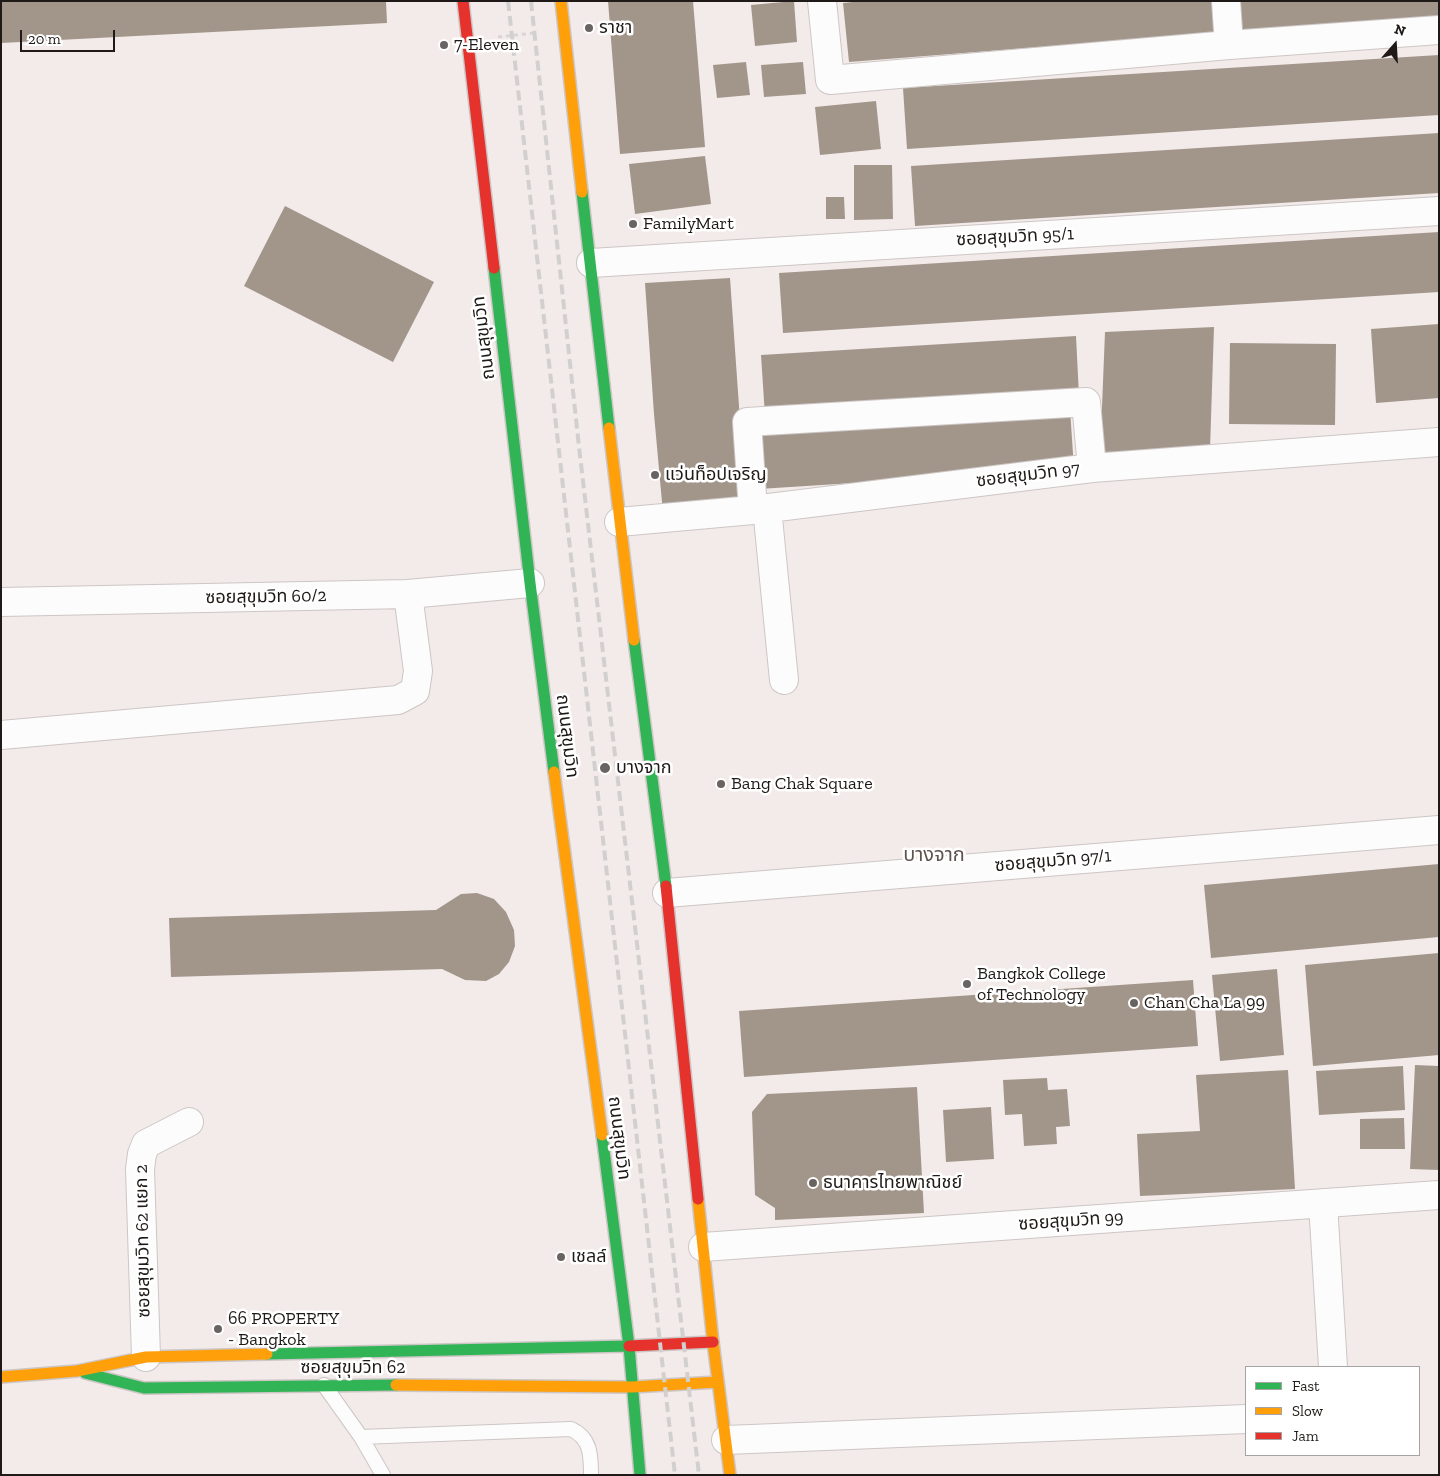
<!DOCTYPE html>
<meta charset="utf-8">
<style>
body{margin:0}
#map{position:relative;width:1440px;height:1476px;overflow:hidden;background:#f3ebe9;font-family:"Zilla Slab",serif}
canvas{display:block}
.frame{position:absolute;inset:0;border:2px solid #1f1a18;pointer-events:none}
.legend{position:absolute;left:1245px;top:1366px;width:175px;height:90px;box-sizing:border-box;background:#fff;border:1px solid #a5a3a3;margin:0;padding:6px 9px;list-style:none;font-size:15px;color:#1f1a18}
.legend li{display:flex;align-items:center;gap:10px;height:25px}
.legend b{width:25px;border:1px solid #a5a3a3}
.north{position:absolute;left:1370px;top:20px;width:50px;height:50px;-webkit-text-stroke:4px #fff;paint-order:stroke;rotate:19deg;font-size:14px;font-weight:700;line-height:20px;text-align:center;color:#1f1a18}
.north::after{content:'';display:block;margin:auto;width:18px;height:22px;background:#1f1a18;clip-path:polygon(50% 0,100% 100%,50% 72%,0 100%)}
.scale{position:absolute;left:20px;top:30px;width:95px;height:22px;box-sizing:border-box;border:2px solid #1f1a18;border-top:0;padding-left:6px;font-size:15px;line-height:18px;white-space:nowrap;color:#1f1a18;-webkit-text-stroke:4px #fff;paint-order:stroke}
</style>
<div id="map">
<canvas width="1440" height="1476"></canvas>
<div class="frame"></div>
<ul class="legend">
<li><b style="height:6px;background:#30b455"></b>Fast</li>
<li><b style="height:6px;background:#ff9f0a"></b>Slow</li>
<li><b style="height:6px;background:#e5322d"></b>Jam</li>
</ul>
<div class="north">N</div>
<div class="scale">20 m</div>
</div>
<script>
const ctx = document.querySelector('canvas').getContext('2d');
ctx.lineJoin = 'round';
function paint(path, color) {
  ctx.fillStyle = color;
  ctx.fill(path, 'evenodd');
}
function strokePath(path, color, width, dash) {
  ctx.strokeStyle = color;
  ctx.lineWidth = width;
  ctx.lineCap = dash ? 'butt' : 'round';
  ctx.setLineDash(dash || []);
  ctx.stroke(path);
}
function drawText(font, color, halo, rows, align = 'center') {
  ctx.font = font + ' "Zilla Slab","Noto Sans Thai",serif';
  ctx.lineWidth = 5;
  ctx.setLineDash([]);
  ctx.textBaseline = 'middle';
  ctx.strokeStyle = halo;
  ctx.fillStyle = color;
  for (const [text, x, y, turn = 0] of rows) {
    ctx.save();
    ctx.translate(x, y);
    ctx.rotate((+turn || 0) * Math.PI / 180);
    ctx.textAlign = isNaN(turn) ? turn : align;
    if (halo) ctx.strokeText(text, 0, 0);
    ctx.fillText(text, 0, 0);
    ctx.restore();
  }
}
paint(new Path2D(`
 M1 1H386L387 23 1 43Z
 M608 1H693L705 147 620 154Z
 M794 1 797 42 755 46 751 5Z
 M862 1H1215L1218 33 849 62 843 3Z
 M1239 1H1439V16L1241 32Z
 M1439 55V115L907 149 903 88Z
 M746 62 750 95 717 98 713 65Z
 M803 62 806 94 764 97 761 65Z
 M876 101 881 149 820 155 815 107Z
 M1439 133V193L915 226 911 166Z
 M705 156 711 204 635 214 629 164Z
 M854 165H892L893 219 854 220Z
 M826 197H844L845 219H826Z
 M285 206 434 282 393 362 244 286Z
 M1439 232V292L783 333 779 273Z
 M730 278 746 506 663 513 654 414 645 283Z
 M1439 324V398L1376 403 1371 329Z
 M1214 327 1210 449 1100 457 1105 332Z
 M1076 336 1079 396 765 416 761 355Z
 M1230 343 1336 344 1335 425 1229 424Z
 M1070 409 1074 469 759 489 755 428Z
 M1439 864V937L1211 958 1204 885Z
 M477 893 494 899 506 912 514 930 515 946 509 962 499 974 486 981 465 980 442 969 171 977 169 918 436 910 461 894Z
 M1439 953V1055L1313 1066 1305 965Z
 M1277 969 1284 1055 1220 1061 1212 975Z
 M1193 980 1198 1046 744 1077 739 1011Z
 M1415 1065 1439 1066V1170L1410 1169Z
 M1403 1066 1405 1110 1319 1115 1316 1071Z
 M1288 1070 1295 1189 1140 1196 1137 1134 1200 1131 1196 1075Z
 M1047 1078 1048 1090 1067 1089 1070 1126 1056 1127 1057 1144 1024 1146 1022 1114 1005 1115 1003 1080Z
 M917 1087 924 1213 775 1220V1208L755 1195 752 1112 767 1094Z
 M991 1107 994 1159 946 1162 943 1110Z
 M1404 1118 1405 1149H1360V1119Z`), '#a2968b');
const lane = new Path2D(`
 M324 1385 361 1437 383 1475
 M361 1437 571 1429C591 1438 591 1456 591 1475`);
const street = new Path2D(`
 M822 1 830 80 1229 45 1439 30
 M1226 1 1229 45
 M591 263 1439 211
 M767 508 784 680
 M753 510 747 422 1086 402 1092 468
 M619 522 753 510 1092 468 1439 442
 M1 602 408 594 530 583
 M1 735 398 700 415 691 418 671 408 594
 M667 893 1439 830
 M1323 1203 1333 1367
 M703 1247 1439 1195
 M146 1357 140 1169 142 1154 146 1144 189 1122
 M726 1440 1246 1419`);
const fast = new Path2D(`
 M582 192 609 428
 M494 268 530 583 554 772
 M634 640 666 886
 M602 1135 629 1346 640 1475
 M267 1354 629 1346
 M85 1373 144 1388 396 1385`);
const slow = new Path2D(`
 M561 1 582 192
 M609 428 634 640
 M554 772 602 1135
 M698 1199 713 1342 730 1475
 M1 1377 77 1371 146 1357 267 1354
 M396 1385 632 1387
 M632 1387 718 1382`);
const jam = new Path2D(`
 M463 1 494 268
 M666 886 698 1199
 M629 1346 713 1342`);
strokePath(lane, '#ccc6c5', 16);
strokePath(street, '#ccc6c5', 30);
strokePath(fast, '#ccc6c5', 14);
strokePath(slow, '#ccc6c5', 14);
strokePath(jam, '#ccc6c5', 14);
strokePath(new Path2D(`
 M498 37 534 33`), '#d8d6d5', 3, [4, 4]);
strokePath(lane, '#fdfcfc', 14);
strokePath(street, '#fdfcfc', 28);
strokePath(fast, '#30b455', 11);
strokePath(slow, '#ff9f0a', 11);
strokePath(jam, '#e5322d', 11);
strokePath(new Path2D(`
 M508 1 675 1475
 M531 1 579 447 699 1475`), '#d2d0cf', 4, [10, 5]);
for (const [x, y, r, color] of [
 [589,28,5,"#696361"],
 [444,45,5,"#696361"],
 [633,224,5,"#696361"],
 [655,475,5,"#696361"],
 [605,768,6,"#696361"],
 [721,784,5,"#696361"],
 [967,984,5,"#696361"],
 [1134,1003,5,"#696361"],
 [813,1183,5,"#696361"],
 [561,1257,5,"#696361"],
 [218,1329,5,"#696361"]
]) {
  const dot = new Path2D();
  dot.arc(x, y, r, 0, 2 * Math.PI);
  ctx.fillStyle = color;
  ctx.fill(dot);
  strokePath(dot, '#fff', 2);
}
drawText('18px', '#1f1a18', '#fff', [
 ["ราชา",599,28],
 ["7-Eleven",454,45],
 ["FamilyMart",643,224],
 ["แว่นท็อปเจริญ",665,475],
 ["บางจาก",616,768],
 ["Bang Chak Square",731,784],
 ["Bangkok College",977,974],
 ["of Technology",977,995],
 ["Chan Cha La 99",1144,1003],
 ["ธนาคารไทยพาณิชย์",823,1183],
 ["เชลล์",571,1257],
 ["66 PROPERTY",228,1319],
 ["- Bangkok",228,1340]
], 'left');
drawText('18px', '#1f1a18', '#fff', [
 ["ซอยสุขุมวิท 95/1",1015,237,-3],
 ["ถนนสุขุมวิท",484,338,-97],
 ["ซอยสุขุมวิท 97",1028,475,-7],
 ["ซอยสุขุมวิท 60/2",266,597,-1],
 ["ถนนสุขุมวิท",567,736,83],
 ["ซอยสุขุมวิท 97/1",1053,861,-5],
 ["ถนนสุขุมวิท",619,1138,83],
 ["ซอยสุขุมวิท 99",1071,1221,-4],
 ["ซอยสุขุมวิท 62 แยก 2",143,1241,-91],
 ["ซอยสุขุมวิท 62",353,1368]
]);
drawText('20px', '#5f5350', '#fff', [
 ["บางจาก",934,855]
]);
</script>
